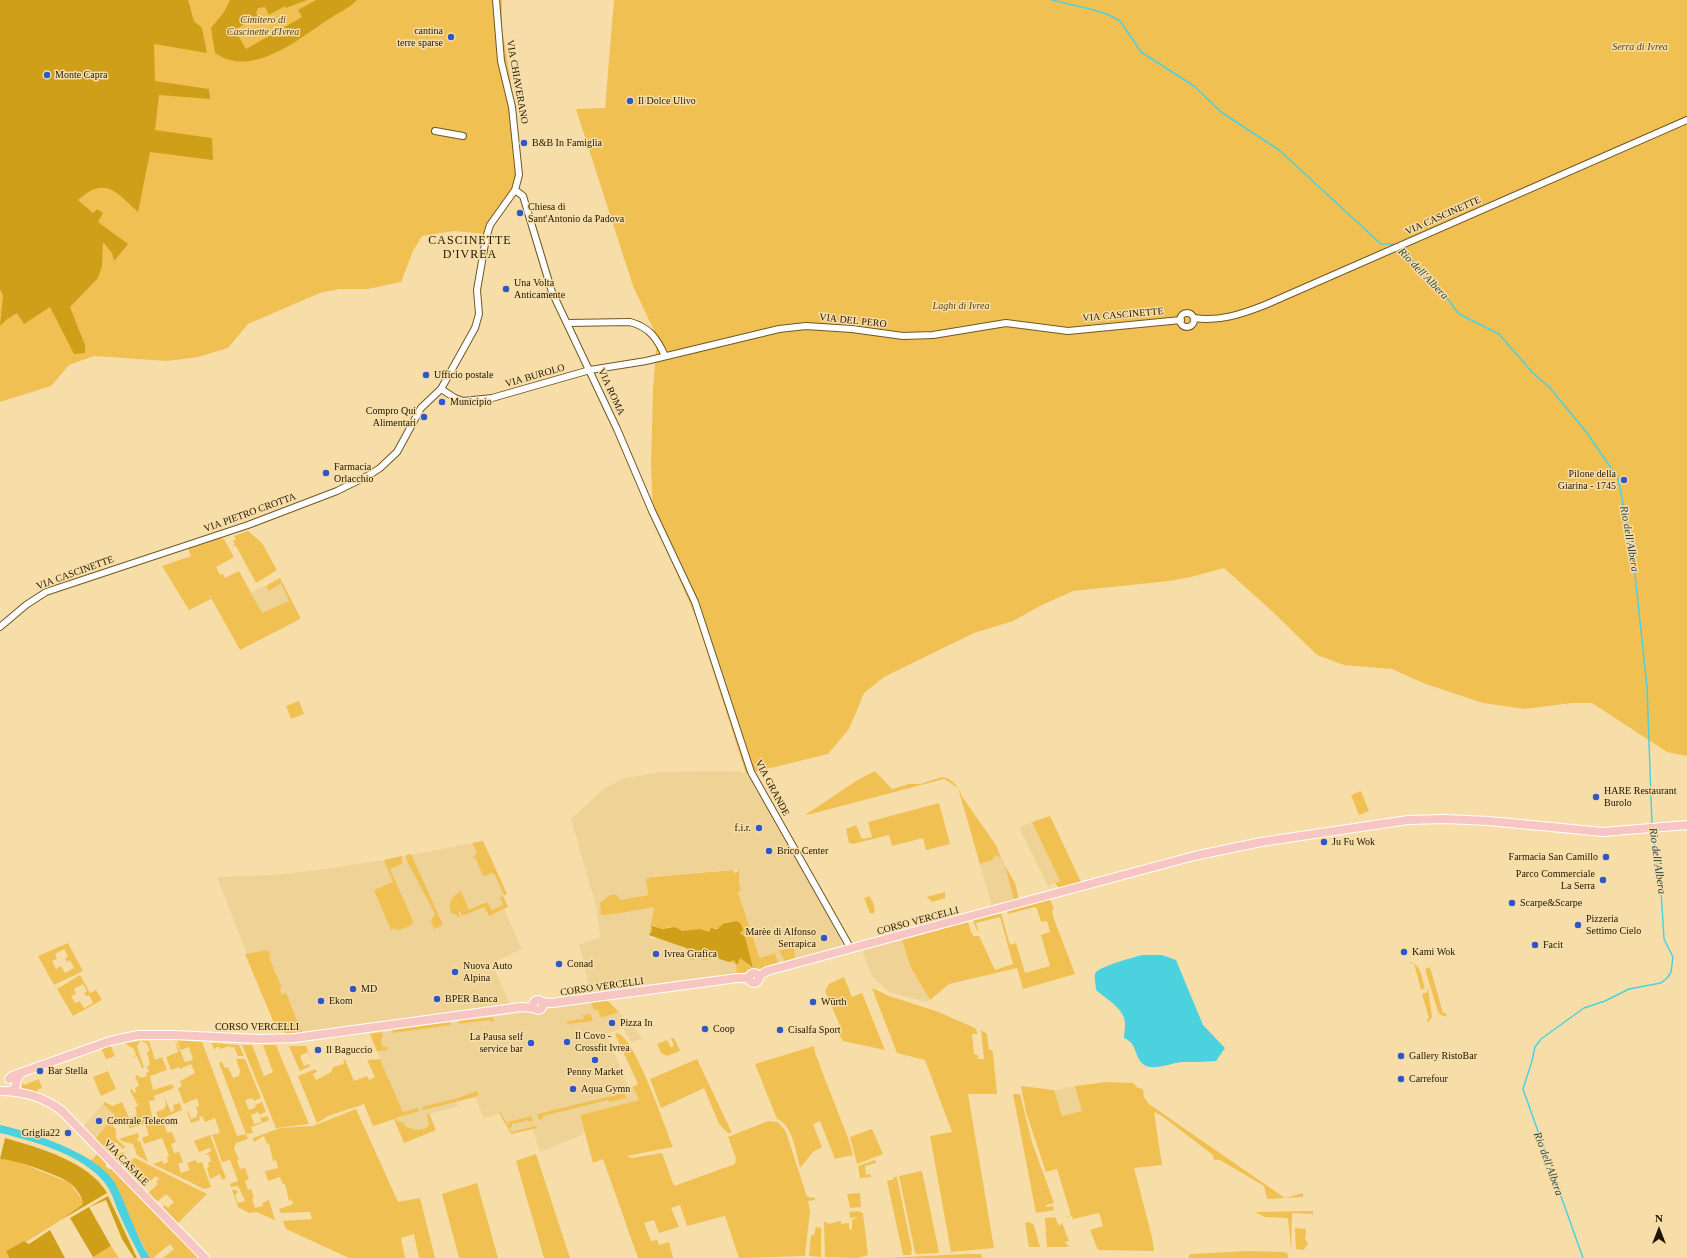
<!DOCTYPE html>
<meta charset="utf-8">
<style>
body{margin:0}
#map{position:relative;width:1687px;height:1258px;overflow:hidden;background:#f7dea9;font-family:"Times New Roman",serif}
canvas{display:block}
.north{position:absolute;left:1639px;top:1210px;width:40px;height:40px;-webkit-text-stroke:3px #f7dea9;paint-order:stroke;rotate:0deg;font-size:11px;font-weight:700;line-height:16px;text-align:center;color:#1e1502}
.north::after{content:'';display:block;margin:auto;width:14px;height:18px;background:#1e1502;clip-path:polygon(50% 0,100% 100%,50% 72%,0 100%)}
</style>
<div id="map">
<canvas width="1687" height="1258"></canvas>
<div class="north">N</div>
</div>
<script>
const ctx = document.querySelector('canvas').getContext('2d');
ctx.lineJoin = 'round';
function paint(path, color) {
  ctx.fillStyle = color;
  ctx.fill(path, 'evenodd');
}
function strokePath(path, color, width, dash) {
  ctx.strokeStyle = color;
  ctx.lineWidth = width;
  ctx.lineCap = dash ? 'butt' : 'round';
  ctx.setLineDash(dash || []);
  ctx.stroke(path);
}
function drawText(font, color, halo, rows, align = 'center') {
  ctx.font = font + ' "Times New Roman",serif';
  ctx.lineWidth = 3;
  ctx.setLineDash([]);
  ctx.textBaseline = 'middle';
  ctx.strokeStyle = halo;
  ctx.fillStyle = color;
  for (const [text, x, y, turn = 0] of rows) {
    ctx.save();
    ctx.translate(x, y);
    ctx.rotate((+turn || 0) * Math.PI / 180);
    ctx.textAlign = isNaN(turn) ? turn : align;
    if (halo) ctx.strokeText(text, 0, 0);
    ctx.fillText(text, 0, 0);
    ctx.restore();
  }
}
paint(new Path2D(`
 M280 578 300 617V619L273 633 251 593Z
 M722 771 740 772 751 777 807 876 839 935 842 945 764 968 738 892 739 869 655 876 646 879 648 895 620 900 615 893 602 902 627 913 631 910 654 907 649 935 650 938 660 940 659 938 736 964 752 971 590 992 579 944 600 938 597 910 571 819 605 788 624 778 662 772Z
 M1032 822 1060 881 1048 886 1019 828Z
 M483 841 507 894 503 896 508 907 504 909 522 949 492 963 510 1004 318 1031 302 1032 286 994 282 995 280 989 282 988 269 957 268 950 247 954 217 877 273 875 318 870 384 860Z
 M997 850 1015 883 1019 900 990 906 991 903 978 859Z
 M902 940 911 968 929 999 926 1002 889 992 872 976 862 950Z
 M591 1003 594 1010H598L601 1018 619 1012 643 1038 631 1043 623 1028 606 1034 629 1088 633 1087 639 1100 580 1115 584 1134 540 1152 533 1129 536 1128 511 1132 500 1112 484 1118 475 1097 456 1101 458 1106 430 1114 436 1130 404 1143 394 1119 404 1115 370 1034Z
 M1075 1086 1082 1111 1062 1116 1054 1090Z
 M103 1104 116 1115 95 1139 83 1127Z`), '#efd396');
paint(new Path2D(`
 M0 0H502V28L515 107 522 180 487 234 454 231 422 236 413 251 401 282 368 289H339L320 293 248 324 228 348 198 357 167 361 94 356 69 365 51 386 0 402Z
 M614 0H1687V756L1667 752 1592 703H1572L1525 709 1483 703 1423 683 1392 669 1344 665 1317 655 1273 612 1224 568 1191 577 1169 581 1073 591 1040 606 1013 621 974 633 884 677 864 693 849 729 828 754 746 774 696 618 653 517 651 464 653 389 657 337 633 286 576 109 605 108Z
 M248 531 262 543 277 570 256 583 236 546H232L235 544 233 541 236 539 234 536Z
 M220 538 224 539 234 557 216 567 220 575 223 574 225 578 239 571 262 613 289 601 281 583 269 591 266 586 280 578 300 617V619L240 650 206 589 211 599 189 610 162 566 191 556 188 549Z
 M299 701 304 714 291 719 286 706Z
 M875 771 892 789 909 784H920L942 777C955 779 958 788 963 798L996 845 1001 858 996 855 992 860 980 864 958 788 944 779 807 815 806 814C830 800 849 783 875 771Z
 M1361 791 1369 811 1359 815 1351 795Z
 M939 803 950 844 926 850 923 838 892 846 889 835 853 844 849 843 846 829 856 825 862 839 872 837 868 822Z
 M1050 816 1081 882 1059 888 1055 883 1060 881 1032 822Z
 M483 841 507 894 504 895 495 875 492 873 483 876 475 857 472 858 477 853 472 843Z
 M411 854 443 925 434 929 431 921 435 914 406 859V855Z
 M402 856V864L390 869 413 921 412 925 397 931 396 928 391 930 374 890 393 882 384 860Z
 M1005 866 1015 883 1019 900 1005 902 1014 899Z
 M739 869V884L741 891 738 892 760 958 775 953 778 963 769 965V967L738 974 703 978 737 972 736 964 712 956 711 959 704 960 693 956 694 960H690L686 948 649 935 654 907C636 910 620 914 601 915L600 903 610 895 616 894 620 900 648 895 646 879 652 877 733 870 734 873 737 872ZM737 921 753 967H751L740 958 738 963 735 962 734 960 730 961 712 956 709 951 701 949 695 951 659 938V940L649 933 652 930 651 923 660 929 672 927 681 931 698 930 709 932 714 928H719L725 922Z
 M461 891 469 910 487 902 492 910 503 905 500 897 503 896 508 907 489 916 484 907 462 916 460 912 458 913 460 917 458 918 456 914H452C447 902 451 898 461 891Z
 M945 892V898L932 902 927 897Z
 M869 896C873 900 877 910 873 914L870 913 864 898Z
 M1050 899 1054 909 1052 910 1054 919 1075 974 1023 989 1017 968 949 984 930 1000 911 968 902 940 968 922 971 932 974 936H979L995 970 1013 964 1000 917 976 923 978 931H977L973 920 1001 913 1010 945 1016 943 1025 973 1050 966 1041 935 1050 932 1047 921 1041 922 1037 909 1035 907 1008 914 1007 911Z
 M68 943 83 971 54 985 38 956ZM64 949 68 957 65 958 67 962 70 960 74 968 65 973 61 966 56 969 52 961 57 959 55 954Z
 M794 946 795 958 785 961 779 951Z
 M268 950 271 956 269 957 282 988 280 989 282 995 286 993 302 1032 285 1034 282 1026 276 1028 245 954Z
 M1410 962C1421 964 1422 979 1425 988L1421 990 1414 963 1411 964Z
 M1430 967 1443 1013H1446L1447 1017 1441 1015 1438 1012 1425 969Z
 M80 975 90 993 96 990 102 1000 73 1016 57 989ZM83 984 87 991 84 993 86 996 89 995 93 1003 84 1008 80 1001 75 1003 71 996 76 994 74 989Z
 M844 977 852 997 862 993 885 1050 843 1041 839 1034 841 1028 825 991 829 984Z
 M872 988 889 996 936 1011 975 1028 978 1034H972L974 1054 979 1056 977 1059H984L981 1030 987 1034 989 1050H992L993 1053 997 1094H968L994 1248 951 1252 930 1136 952 1132 925 1060 897 1053Z
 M1428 988 1432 1017 1428 1023 1427 1019 1429 1018 1422 994 1427 992Z
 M607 1000 619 1012 601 1018 598 1010H594L591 1003Z
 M590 1014 593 1021 568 1024 567 1021 584 1019 583 1015Z
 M492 1017 494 1021 492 1022 490 1020 459 1024 458 1021Z
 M450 1022 451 1025 393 1033 392 1030Z
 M382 1032 383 1037 381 1038 382 1047 387 1046 388 1050 377 1051 370 1034Z
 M617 1033C634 1035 666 1129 673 1147L627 1156 632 1158 662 1153 674 1186 735 1164 736 1158 728 1137 768 1121 778 1122 786 1132 807 1197 815 1198V1200L808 1201 810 1211 805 1256 739 1258 725 1216 687 1226 680 1205 671 1208 679 1227 659 1233 654 1220 644 1223 651 1241 657 1240 659 1245 669 1242 673 1258H638L603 1159 593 1163 580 1115 639 1100 633 1087 638 1084 615 1034Z
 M671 1038H674L680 1051 667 1056 661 1053 657 1044 667 1040 671 1047 674 1046Z
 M175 1040 185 1062 193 1060 189 1047 181 1050 183 1057 177 1040 202 1042 237 1136 246 1134 219 1063 222 1062 225 1068 228 1067 233 1078 239 1076 240 1070 236 1059H245L261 1098 254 1101 252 1098 245 1100 249 1110 256 1107 255 1105 262 1102 266 1112 259 1115 258 1112 251 1115 254 1124 262 1122 260 1118 268 1116 269 1120 251 1127 253 1133 246 1134 248 1139 236 1143 234 1149 239 1159 237 1160 240 1169 245 1168 249 1179 245 1181 248 1190 251 1189 254 1198 252 1199 255 1208 263 1206 262 1203 269 1200 275 1220 256 1212 249 1213 238 1207 232 1190H236L238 1192 235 1195 238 1203 245 1201 238 1186 231 1187 230 1184 238 1181 230 1160 222 1162 213 1137 212 1135 220 1133 215 1118 205 1122 202 1116 199 1117 200 1120 191 1123 187 1111H188L191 1119 197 1117 196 1115 198 1114 196 1107 199 1106 197 1098 184 1104 178 1088 182 1086 180 1081 195 1073 191 1064 180 1069 179 1067 171 1070 166 1057 178 1052Z
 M140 1041 137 1046 144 1068H142L137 1056 131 1058 136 1055 134 1049 125 1043Z
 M142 1041H149L155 1060 162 1057 167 1070 150 1076 153 1090 172 1084 174 1088 154 1096 155 1100 149 1101 153 1121 159 1119 156 1112 164 1109 166 1105 164 1096 171 1112 174 1111 173 1105 180 1103 182 1110 163 1118 171 1121 164 1124 167 1133 172 1132 176 1142 171 1144 174 1153 179 1152 183 1162 178 1164 181 1173 190 1170 187 1163 196 1160 197 1163 202 1162 211 1187 204 1189 153 1164 162 1161 164 1164 168 1162 167 1157 169 1156 162 1138 144 1144 142 1138 149 1135 145 1124 130 1128 118 1117 113 1126 116 1130V1138L125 1147 123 1149 116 1142 110 1149 117 1155 123 1152 125 1154 121 1157 124 1160 121 1166 95 1139 115 1115 103 1104 104 1102 113 1106 122 1102 129 1118 137 1114 135 1107 138 1106 130 1090 132 1089 134 1093 136 1092 135 1088 139 1086 135 1076 138 1075 140 1078 147 1076 146 1073 149 1072 147 1066 150 1065 147 1052 150 1051 147 1044Z
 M212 1043 239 1045 244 1056H238L234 1047 231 1048 230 1046 220 1049 219 1047H216L214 1051Z
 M110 1044 115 1056 106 1059 101 1048Z
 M242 1045H252L264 1076 273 1072 263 1045H276L309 1124 276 1128Z
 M289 1046H306L313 1062 308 1052 300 1056 304 1066 309 1064 310 1066 300 1071Z
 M814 1046 815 1053 848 1138 853 1155 835 1159 820 1121 813 1124 822 1147 813 1152 800 1168C796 1153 793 1125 777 1119L755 1064Z
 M380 1059 403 1112 418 1108 419 1111 396 1118V1121L403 1122 405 1126C412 1130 422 1132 429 1126L427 1115 429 1114 436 1130 404 1143 394 1119 373 1126 364 1104 328 1116 317 1123 298 1076 316 1069 317 1072 313 1074 316 1080 331 1072 333 1067 344 1064 343 1060H345L354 1081 367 1076 369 1080 375 1077 367 1060Z
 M697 1059 732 1133H728L719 1124 704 1088 661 1108 650 1079Z
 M108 1071 116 1089 101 1096 93 1077Z
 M39 1079 42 1088 37 1090 38 1094 22 1090V1083L24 1085Z
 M1106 1082 1133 1083 1138 1088 1143 1089 1144 1097 1149 1104 1285 1198 1303 1193V1197L1267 1199 1264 1186 1220 1160H1214L1213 1155 1162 1116 1154 1112 1162 1165 1134 1168 1152 1237 1154 1251 1098 1250 1090 1230 1103 1226 1099 1213 1073 1219 1072 1216 1063 1218 1071 1215 1057 1169 1046 1172 1026 1112 1021 1086 1054 1090 1062 1116 1082 1111 1075 1086Z
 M477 1091 479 1095 475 1097 423 1110 422 1107 458 1098Z
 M624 1093 626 1098 609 1102 608 1100 543 1116V1119L539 1120 537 1114Z
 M1013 1094H1020L1032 1142 1054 1203 1046 1205V1207L1053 1206 1054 1210 1036 1213Z
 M356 1109 398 1202 420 1198 435 1258H419L414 1234 401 1238 405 1258H349L286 1229 283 1221 312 1219 310 1212 281 1213 279 1209 293 1204 292 1200 289 1201 285 1184H283L280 1177 268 1181 265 1171 278 1168 276 1160 273 1161 269 1143 267 1144 264 1136 254 1142 253 1138 280 1128 313 1126Z
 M500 1112 509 1127 508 1122 531 1116 533 1121 529 1122 528 1120 512 1124V1127L509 1128 511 1132 536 1126 537 1128 511 1134 499 1113 484 1119Z
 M872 1129 883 1154 857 1164 850 1137Z
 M138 1133 139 1137 137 1139 138 1142 140 1141 148 1162 137 1155 133 1144 124 1142 119 1139Z
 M210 1135 226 1178 222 1180 220 1174 210 1179 207 1168 209 1167 208 1163 211 1161 209 1155H205L211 1151 210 1148 199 1152 194 1141Z
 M99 1152 107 1162 105 1166 109 1169H116L202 1258H163L174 1249 170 1244 154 1257 155 1258H150L134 1228 119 1192 91 1161Z
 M536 1154 570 1258H544L516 1161Z
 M134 1158 137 1159 207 1194 177 1224 123 1169ZM156 1176 159 1179 156 1182 158 1184 148 1193 143 1188ZM166 1194 174 1202 168 1208 165 1205 162 1208 157 1202Z
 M0 1159H11L70 1183 83 1201V1204L61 1220 26 1242 24 1241 6 1251 9 1258H0Z
 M875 1160 876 1163 865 1166 866 1175 870 1174 871 1177 860 1178 858 1166Z
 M922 1171 939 1252 937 1253 916 1254 915 1252 899 1176Z
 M893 1177H897L912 1250 911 1255H903L887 1181 894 1179Z
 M477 1183 498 1258H459L442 1194Z
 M860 1193 861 1207 850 1208 847 1194Z
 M858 1211 863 1213 868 1255 857 1258 825 1257 824 1222H827L828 1224 841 1221V1224L849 1223V1229L852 1230V1220L858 1217 850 1218 849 1212Z
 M1313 1211V1216L1312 1214 1292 1213 1291 1250 1288 1218 1265 1217 1255 1212Z
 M1055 1217 1059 1226 1062 1223 1069 1241 1065 1242 1067 1245H1069L1068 1247H1047L1045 1218Z
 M1029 1222 1034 1225 1040 1247H1029L1025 1223Z
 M816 1227 821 1228V1257L809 1256 811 1235H814Z
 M1295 1228 1306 1229 1305 1239 1308 1243 1304 1250 1296 1249Z
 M111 1246 119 1258H93V1257Z
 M1248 1251 1285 1252 1288 1254V1258H1188L1190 1254Z
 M967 1254H981L982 1258H884Z`), '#f0c053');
paint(new Path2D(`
 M0 0H188L194 21 202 28 207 53 154 44 155 81 209 89 210 99 159 95 155 130 212 138 213 160 150 152 138 212C117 193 106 175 78 200L93 213 97 209 103 213 98 222 128 244 114 261 112 253 103 242 102 266 98 278 70 307 85 345V353L74 354 50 307 24 324 17 313 6 320 0 326 3 296 0 289Z
 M230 0H307L286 8 285 6 269 15 265 7 258 8 256 13 258 16 235 30 246 49 302 17 298 10 316 0H357C351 6 344 10 337 14 310 30 282 56 250 61 236 63 226 60 215 53L211 28 224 12Z
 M737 921 741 924 743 930 740 933 745 937 753 968 740 958 738 964H736L734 960 729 962 711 956 709 951H695L649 935 652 930 651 923 653 926 662 929 675 927 682 931 700 929 709 932 711 928 717 929 724 923Z
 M5 1138C37 1147 90 1162 107 1193L61 1220 83 1204C83 1197 75 1187 70 1183 59 1175 14 1159 0 1159Z
 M108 1196 137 1258H134L122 1239 106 1200 89 1207 111 1246 93 1257 70 1218Z
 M50 1230 65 1258H9L6 1251 24 1241 29 1244Z`), '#d09f1a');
paint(new Path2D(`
 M1142 955H1162L1176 960 1203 1025 1225 1048 1216 1061C1204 1062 1193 1062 1182 1062 1171 1063 1151 1072 1143 1064 1134 1057 1138 1044 1124 1038 1124 1033 1125 1030 1125 1025 1126 1009 1106 999 1096 990 1096 985 1094 978 1095 974 1096 967 1135 957 1142 955Z
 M0 1125C32 1132 98 1154 115 1183 128 1208 135 1235 150 1258H141C133 1243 125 1227 118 1211 115 1204 113 1196 109 1189 91 1157 34 1141 0 1133Z`), '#4cd1df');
strokePath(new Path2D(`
 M1052 0 1094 10 1109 15 1120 21 1141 52 1194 86 1221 112 1279 150 1381 244H1394L1397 246
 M1400 248 1408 255 1423 276 1441 290 1459 314 1499 334 1532 372 1550 388 1587 433 1618 478 1633 555 1647 687 1652 825
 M1583 1258 1523 1089 1532 1061 1535 1047 1541 1039 1584 1008 1605 1001 1629 989 1661 983 1667 978 1671 972 1673 957 1664 939 1661 890 1653 831`), '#4cd1df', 1.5);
const minor = new Path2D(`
 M435 131 463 136
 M515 190 523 196 552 292 617 429 652 511 695 602 751 772 851 949
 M1180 320a7 7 0 1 1 14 0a7 7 0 1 1-14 0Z
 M1194 318C1219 322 1242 314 1265 305L1687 120
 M567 323 630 322C649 327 657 338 665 356
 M441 389 455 398 463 401 492 398 590 370 646 361 779 329 806 326 852 329 903 336 933 335 1006 323 1068 331 1181 320
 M0 627 26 605 46 592 248 525 337 491 371 474 380 468 397 452 421 408 441 389 475 328 479 314 477 290 486 238 490 225 515 190 519 175 512 107 501 61 496 0`);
const major = new Path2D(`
 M749 978a5 5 0 1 1 10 0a5 5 0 1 1-10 0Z
 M759 976 767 971 1194 856 1261 842 1408 820 1445 819 1489 821 1603 832 1687 825
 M533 1005a5 5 0 1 1 10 0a5 5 0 1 1-10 0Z
 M542 1002 552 1003 737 978H749
 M9 1079 12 1076 110 1041 138 1035H174L259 1039 295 1038 521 1007 534 1008
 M0 1091C23 1091 44 1097 62 1111L205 1258
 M10 1091 15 1089 17 1079 21 1073`);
strokePath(minor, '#6f5826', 8);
strokePath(major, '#fff', 10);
strokePath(minor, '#fff', 6);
strokePath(major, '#f7c6c2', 8);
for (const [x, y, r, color] of [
 [451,37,4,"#2f57c7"],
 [47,75,4,"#2f57c7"],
 [630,101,4,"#2f57c7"],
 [524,143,4,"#2f57c7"],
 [520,213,4,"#2f57c7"],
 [506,289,4,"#2f57c7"],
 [426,375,4,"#2f57c7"],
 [442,402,4,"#2f57c7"],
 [424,417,4,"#2f57c7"],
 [326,473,4,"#2f57c7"],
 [1624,480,4,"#2f57c7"],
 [1596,797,4,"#2f57c7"],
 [759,828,4,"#2f57c7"],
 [1324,842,4,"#2f57c7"],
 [769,851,4,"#2f57c7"],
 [1606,857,4,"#2f57c7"],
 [1603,880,4,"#2f57c7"],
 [1512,903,4,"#2f57c7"],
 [1578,925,4,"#2f57c7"],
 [824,938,4,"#2f57c7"],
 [1535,945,4,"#2f57c7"],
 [1404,952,4,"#2f57c7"],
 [656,954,4,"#2f57c7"],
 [559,964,4,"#2f57c7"],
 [455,972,4,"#2f57c7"],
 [353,989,4,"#2f57c7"],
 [437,999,4,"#2f57c7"],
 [321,1001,4,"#2f57c7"],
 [813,1002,4,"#2f57c7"],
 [612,1023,4,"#2f57c7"],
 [705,1029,4,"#2f57c7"],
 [780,1030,4,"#2f57c7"],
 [567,1042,4,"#2f57c7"],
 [531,1043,4,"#2f57c7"],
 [318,1050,4,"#2f57c7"],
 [1401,1056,4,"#2f57c7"],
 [595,1060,4,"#2f57c7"],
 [40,1071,4,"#2f57c7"],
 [1401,1079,4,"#2f57c7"],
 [573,1089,4,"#2f57c7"],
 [99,1121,4,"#2f57c7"],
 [68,1133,4,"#2f57c7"]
]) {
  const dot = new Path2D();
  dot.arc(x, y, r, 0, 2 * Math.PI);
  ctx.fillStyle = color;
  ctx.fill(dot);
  strokePath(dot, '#f7dea9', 1.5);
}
drawText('italic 10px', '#574313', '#f7dea9', [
 ["Cimitero di",263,20],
 ["Cascinette d'Ivrea",263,32],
 ["Serra di Ivrea",1640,47],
 ["Laghi di Ivrea",961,306]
]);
drawText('10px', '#1e1502', '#f7dea9', [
 ["cantina",443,31,"right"],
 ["terre sparse",443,43,"right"],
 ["Monte Capra",55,75],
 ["Il Dolce Ulivo",638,101],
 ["B&B In Famiglia",532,143],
 ["Chiesa di",528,207],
 ["Sant'Antonio da Padova",528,219],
 ["Una Volta",514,283],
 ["Anticamente",514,295],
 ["Ufficio postale",434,375],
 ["Municipio",450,402],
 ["Compro Qui",416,411,"right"],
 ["Alimentari",416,423,"right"],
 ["Farmacia",334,467],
 ["Orlacchio",334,479],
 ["Pilone della",1616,474,"right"],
 ["Giarina - 1745",1616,486,"right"],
 ["HARE Restaurant",1604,791],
 ["Burolo",1604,803],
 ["f.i.r.",751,828,"right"],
 ["Ju Fu Wok",1332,842],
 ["Brico Center",777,851],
 ["Farmacia San Camillo",1598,857,"right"],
 ["Parco Commerciale",1595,874,"right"],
 ["La Serra",1595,886,"right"],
 ["Scarpe&Scarpe",1520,903],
 ["Pizzeria",1586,919],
 ["Settimo Cielo",1586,931],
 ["Marèe di Alfonso",816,932,"right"],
 ["Serrapica",816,944,"right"],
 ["Facit",1543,945],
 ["Kami Wok",1412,952],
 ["Ivrea Grafica",664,954],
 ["Conad",567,964],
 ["Nuova Auto",463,966],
 ["Alpina",463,978],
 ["MD",361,989],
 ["BPER Banca",445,999],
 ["Ekom",329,1001],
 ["Würth",821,1002],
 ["Pizza In",620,1023],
 ["Coop",713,1029],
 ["Cisalfa Sport",788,1030],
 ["Il Covo -",575,1036],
 ["Crossfit Ivrea",575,1048],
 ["La Pausa self",523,1037,"right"],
 ["service bar",523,1049,"right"],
 ["Il Baguccio",326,1050],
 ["Gallery RistoBar",1409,1056],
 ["Bar Stella",48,1071],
 ["Penny Market",595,1072,"center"],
 ["Carrefour",1409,1079],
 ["Aqua Gymn",581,1089],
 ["Centrale Telecom",107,1121],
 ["Griglia22",60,1133,"right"]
], 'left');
drawText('10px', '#1e1502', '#f7dea9', [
 ["VIA CHIAVERANO",517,82,80],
 ["VIA CASCINETTE",1443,216,-24],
 ["VIA CASCINETTE",1123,315,-5],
 ["VIA DEL PERO",853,321,6],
 ["VIA BUROLO",535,376,-16],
 ["VIA ROMA",611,392,65],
 ["VIA PIETRO CROTTA",250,513,-20],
 ["VIA CASCINETTE",75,573,-20],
 ["VIA GRANDE",772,788,62],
 ["CORSO VERCELLI",918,921,-15],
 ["CORSO VERCELLI",602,987,-8],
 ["CORSO VERCELLI",257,1027],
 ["VIA CASALE",126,1163,46]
]);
drawText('italic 11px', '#2a464a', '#f7dea9', [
 ["Rio dell'Albera",1423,274,46],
 ["Rio dell'Albera",1629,539,80],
 ["Rio dell'Albera",1657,861,82],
 ["Rio dell'Albera",1548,1164,70]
]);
ctx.letterSpacing = '1px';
drawText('12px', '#1e1502', '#f7dea9', [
 ["CASCINETTE",470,241],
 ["D'IVREA",470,255]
]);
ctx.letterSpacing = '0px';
</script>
